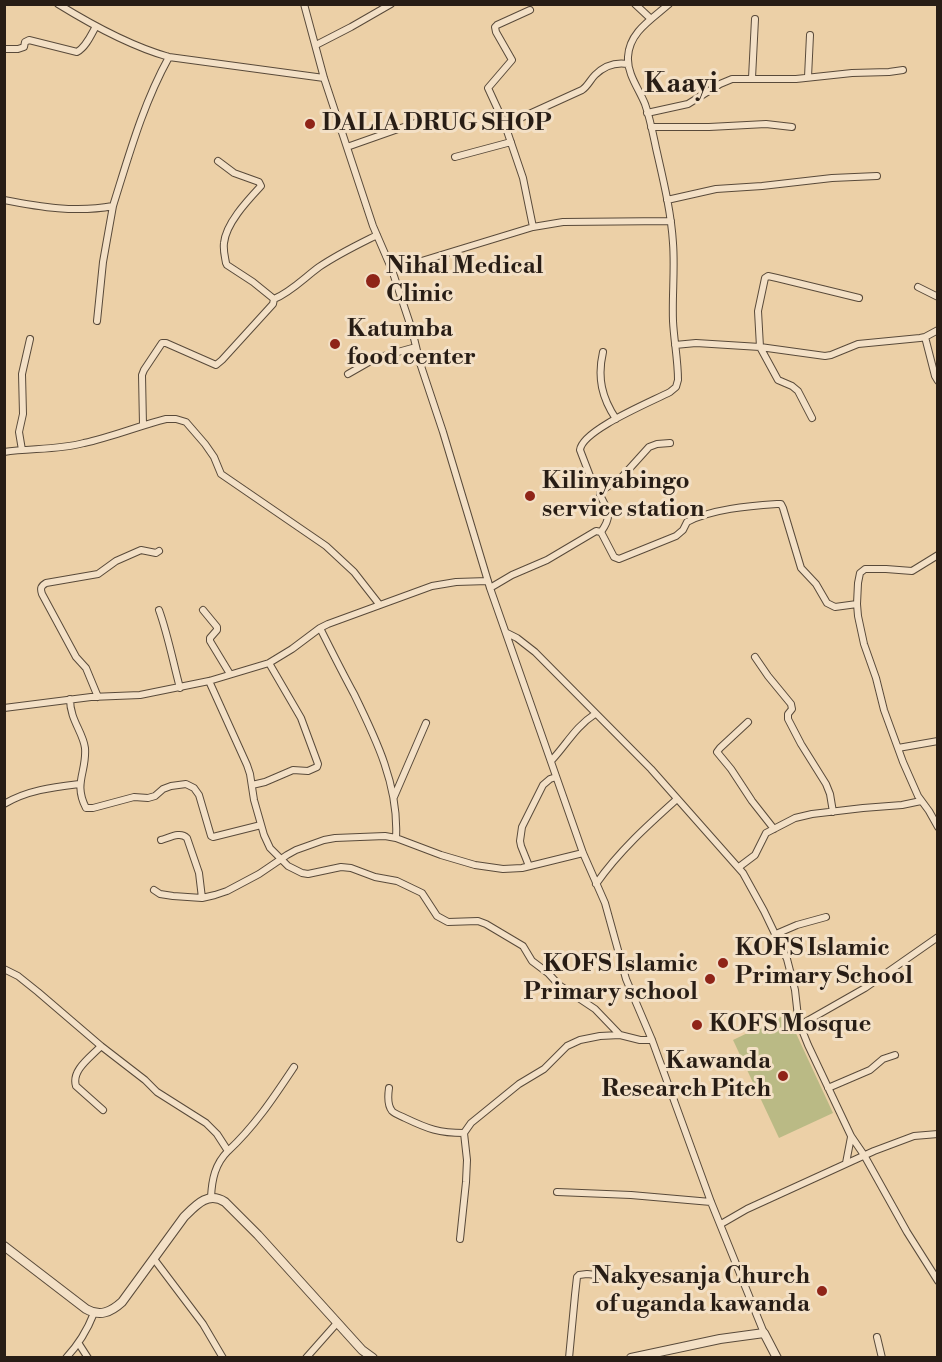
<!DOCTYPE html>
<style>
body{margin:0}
#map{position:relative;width:942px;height:1362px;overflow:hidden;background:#ecd0a7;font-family:"Libre Bodoni",serif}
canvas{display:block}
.frame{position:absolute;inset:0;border:6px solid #281d15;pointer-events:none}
</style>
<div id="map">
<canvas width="942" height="1362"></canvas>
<div class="frame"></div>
</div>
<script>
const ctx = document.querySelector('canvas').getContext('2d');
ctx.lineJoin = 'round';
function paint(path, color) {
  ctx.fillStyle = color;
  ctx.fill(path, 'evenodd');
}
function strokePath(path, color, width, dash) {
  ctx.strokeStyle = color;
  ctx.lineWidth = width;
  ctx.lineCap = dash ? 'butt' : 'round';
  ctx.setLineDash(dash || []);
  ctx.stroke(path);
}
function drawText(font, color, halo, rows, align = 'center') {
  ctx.font = font + ' "Libre Bodoni",serif';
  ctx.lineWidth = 6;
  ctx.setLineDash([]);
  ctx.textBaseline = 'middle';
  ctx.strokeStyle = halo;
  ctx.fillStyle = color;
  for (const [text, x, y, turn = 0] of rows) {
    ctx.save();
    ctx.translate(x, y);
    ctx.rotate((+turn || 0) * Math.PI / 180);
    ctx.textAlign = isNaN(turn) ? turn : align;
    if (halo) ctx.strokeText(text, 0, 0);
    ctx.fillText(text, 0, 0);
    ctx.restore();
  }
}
paint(new Path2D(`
 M787 1014 833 1113 779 1138 733 1040Z`), '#baba85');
const minor = new Path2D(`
 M58 4C92 25 130 46 169 57L324 78
 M304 4 324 78 373 226 392 270 412 330 420 363 443 432 490 588 583 853 605 903 626 979 652 1040 711 1202 764 1333
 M635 4 651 19
 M530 10 497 25 495 27 496 32 512 60 488 88 505 125 523 178 533 227
 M316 45 351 27 391 4
 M4 49H18L24 47 25 42 29 40 77 52C86 47 91 35 96 26
 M808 77 810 35
 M752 78 755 19
 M647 113 688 104 720 84 732 79H796L852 73 889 72 903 70
 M505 125 582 90C588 86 590 80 595 75 604 66 616 62 628 64
 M651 127H709L766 124 792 127
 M347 147 418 122
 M455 157 511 142
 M218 161 234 173 259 182 261 186C248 200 226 223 224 243 223 250 225 257 226 263L227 265 253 282 274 299
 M4 200C40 207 76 213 113 206 129 155 143 104 169 57
 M667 200 716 189 762 186 832 178 877 176
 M392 270 533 227 563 222 671 221
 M918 287 938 297
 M97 321 103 262 113 206
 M925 337 935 376 938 381
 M675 345 696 343 760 347 825 356 831 355 858 344 920 338 925 337 938 330
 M603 352C597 378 602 398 616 419
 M348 374 376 358 416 347
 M812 418 798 391 792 386 778 380 760 347 758 311 765 278 768 276 777 278 859 298
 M143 425 142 375 144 370 162 343H166L216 365 222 360 273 304 274 299C291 292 304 278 319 267 338 254 357 245 377 235
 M22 450 19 432 23 414 22 374 30 339
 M4 452C31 448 58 450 84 443 112 437 138 426 166 419H176L186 422 205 444 214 457 221 474 326 546 354 572 379 604
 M590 476 580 450C582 430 651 402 670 392L676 387 678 380C678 360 674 341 673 321 672 295 675 269 673 243 671 211 663 179 656 148 653 134 650 118 645 104 639 89 627 74 628 57 629 32 652 19 669 4
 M601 532C613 515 608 511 600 495L601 491 621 478 649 447 657 444 670 443
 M938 555 912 571 886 569H865L860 573 858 583 857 604 858 616 864 644 876 678 884 710 903 762 918 796 929 811 938 827
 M490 588 512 575 547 560 596 531 601 532 614 557 619 559 676 536 683 530 687 522C712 509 748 506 777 504H781L783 508 801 568 816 584 827 603 835 607 857 604
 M159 610C168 635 173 662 180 688
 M203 610 217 627V630L210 638V641L230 674
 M320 628C331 650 342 672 354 694 376 739 399 786 396 838
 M507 633 517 638 535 652 651 769 743 873 764 911 787 959 795 990 798 1017 800 1025 808 1045 851 1136 864 1155 907 1232 938 1281
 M755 657 768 676 791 704 792 709 788 714V719L801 744 826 784 830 794 833 812
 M209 681 247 765 250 774 254 800 264 835 270 848 288 866 302 873 308 874 341 867 351 868 375 877 397 881 422 893 437 916 448 922 478 921 486 924 523 946 532 961 548 973 559 985 595 1009 620 1035
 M98 697 86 668 76 657 42 594C40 588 41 586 46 583L98 574 116 561 141 550 156 553 159 551
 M70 699C70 720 83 732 85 748 87 772 73 783 86 808H93L134 797 148 798 155 796 163 789 171 786 186 784 194 788 199 795 211 836 213 837 261 825
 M4 708 91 697 140 695 209 681 269 663 292 649 320 628 328 624 432 586 456 582 488 581
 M748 722 720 748 717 752 731 769 752 801 774 829
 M898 748 938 741
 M551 761C567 744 575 727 595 714
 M252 785 265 782 293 770 308 771 317 767 318 764 301 718 269 663
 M394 797 426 723
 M4 804C27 790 54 787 79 784
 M161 840C169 838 180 831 187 838L199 873 202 898
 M529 866 521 846 520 841 522 827 543 785 550 779 556 777
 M739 867 755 855 766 833 795 818 812 814 863 808 902 805 921 801
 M596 884C619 851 648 825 677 799
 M154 890 160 894 173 896 202 898 215 895 227 891 259 874 287 855 296 850 324 840 335 838 385 836 396 838 441 855 475 865 503 869 522 868 583 853
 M776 934 797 925 826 917
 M4 969 18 976 38 992 101 1046 145 1080 157 1092 206 1123 217 1134 228 1151C215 1164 212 1179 211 1197
 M800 1025 865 988 938 937
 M101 1046C91 1057 71 1070 76 1086L103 1110
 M389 1088C388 1095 387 1105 392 1111 395 1114 401 1116 405 1118 428 1129 439 1133 464 1133
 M828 1088 870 1070 883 1059 895 1055
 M228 1151C255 1126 274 1097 294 1067
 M846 1163 851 1137
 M557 1192 631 1195 711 1202
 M721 1224 747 1209 874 1151 914 1136 938 1134
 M460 1239 466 1182 467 1160 464 1133 471 1123 519 1084 544 1069 567 1046 580 1040 600 1036 620 1035 640 1040H652
 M154 1259 203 1324 223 1358
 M877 1337 882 1358
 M79 1344 88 1358
 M66 1358C79 1344 87 1331 94 1313
 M306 1358 337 1323
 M569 1358 575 1295 577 1277 579 1275 587 1274 625 1278`);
const tertiary = new Path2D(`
 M4 1246 86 1309C100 1317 111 1312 122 1302L184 1217C196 1205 208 1191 225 1202L258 1235 362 1350 373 1358
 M631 1358 720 1339 764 1333 777 1358`);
strokePath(minor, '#594a3a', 8);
strokePath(tertiary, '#594a3a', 10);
strokePath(minor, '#f3e0c6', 6);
strokePath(tertiary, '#f3e0c6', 8);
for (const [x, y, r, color] of [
 [310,124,6,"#8f2418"],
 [373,281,8,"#8f2418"],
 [335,344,6,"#8f2418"],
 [530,496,6,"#8f2418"],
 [723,963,6,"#8f2418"],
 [710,979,6,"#8f2418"],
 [697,1025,6,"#8f2418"],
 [783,1076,6,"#8f2418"],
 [822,1291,6,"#8f2418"]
]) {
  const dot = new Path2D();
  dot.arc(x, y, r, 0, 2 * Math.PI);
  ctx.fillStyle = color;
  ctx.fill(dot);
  strokePath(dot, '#f3e0c6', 2);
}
drawText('bold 24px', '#281d15', '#f3e0c6', [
 ["DALIA DRUG SHOP",322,124],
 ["Nihal Medical",386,267],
 ["Clinic",386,295],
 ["Katumba",347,330],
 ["food center",347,358],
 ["Kilinyabingo",542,482],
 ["service station",542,510],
 ["KOFS Islamic",735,949],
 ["Primary School",735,977],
 ["KOFS Islamic",698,965,"right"],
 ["Primary school",698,993,"right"],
 ["KOFS Mosque",709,1025],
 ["Kawanda",771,1062,"right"],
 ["Research Pitch",771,1090,"right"],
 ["Nakyesanja Church",810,1277,"right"],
 ["of uganda kawanda",810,1305,"right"]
], 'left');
drawText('bold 27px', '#281d15', '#f3e0c6', [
 ["Kaayi",681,86]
]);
</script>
